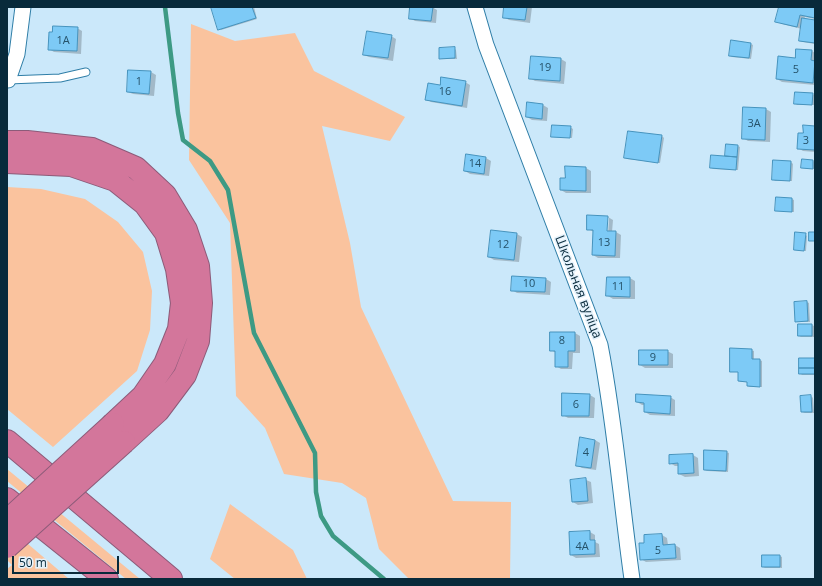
<!DOCTYPE html>
<meta charset="utf-8">
<style>
body{margin:0}
#map{position:relative;width:822px;height:586px;overflow:hidden;background:#cbe8fa;font-family:"Open Sans",sans-serif}
canvas{display:block}
.frame{position:absolute;inset:0;border:8px solid #082a3b;pointer-events:none}
.scale{position:absolute;left:12px;top:556px;width:107px;height:18px;box-sizing:border-box;border:2px solid #082a3b;border-top:0;padding-left:5px;font-size:12px;line-height:14px;white-space:nowrap;color:#082a3b;-webkit-text-stroke:3px #e4f2fc;paint-order:stroke}
</style>
<div id="map">
<canvas width="822" height="586"></canvas>
<div class="frame"></div>
<div class="scale">50 m</div>
</div>
<script>
const ctx = document.querySelector('canvas').getContext('2d');
ctx.lineJoin = 'round';
function paint(path, color) {
  ctx.fillStyle = color;
  ctx.fill(path, 'evenodd');
}
function strokePath(path, color, width, dash) {
  ctx.strokeStyle = color;
  ctx.lineWidth = width;
  ctx.lineCap = dash ? 'butt' : 'round';
  ctx.setLineDash(dash || []);
  ctx.stroke(path);
}
function drawText(font, color, halo, rows, align = 'center') {
  ctx.font = font + ' "Open Sans",sans-serif';
  ctx.lineWidth = 3;
  ctx.setLineDash([]);
  ctx.textBaseline = 'middle';
  ctx.strokeStyle = halo;
  ctx.fillStyle = color;
  for (const [text, x, y, turn = 0] of rows) {
    ctx.save();
    ctx.translate(x, y);
    ctx.rotate((+turn || 0) * Math.PI / 180);
    ctx.textAlign = isNaN(turn) ? turn : align;
    if (halo) ctx.strokeText(text, 0, 0);
    ctx.fillText(text, 0, 0);
    ctx.restore();
  }
}
paint(new Path2D(`
 M191 24 235 41 295 33 314 71 405 117 390 141 322 126 350 243 361 307 453 501 511 502 510 579H409L379 549 366 498 342 483 284 474 265 428 236 396 230 223 189 160Z
 M7 187 41 189 85 199 118 222 143 252 152 291 150 330 137 371 53 447 7 409Z
 M7 469 140 579H126L7 481Z
 M230 504 293 550 307 579H235L210 559Z
 M7 526 69 579H7V569L12 565 7 560Z`), '#fac39e');
paint(new Path2D(`
 M212 7H254L257 19 221 30 219 29Z
 M411 7H432L437 10 436 23 415 21 410 18Z
 M505 7H532L530 23 509 20 504 17Z
 M780 7H815V19L805 17 804 20 815 21V44L803 42 800 41 802 29 782 24 777 21Z
 M77 28 82 31 81 54 54 52 49 49Z
 M391 36 396 39 393 61 369 57 364 55Z
 M751 44 753 45 751 59 732 57 730 55Z
 M454 48 456 50 457 59H442L440 58Z
 M797 50 812 51 815 53V85L782 82 777 79 796 59Z
 M532 57 561 59 566 62 564 84 535 81 530 78Z
 M151 72 156 75 154 96 133 94 128 92Z
 M465 82 470 85 467 108 431 102 426 99 440 86Z
 M812 94 815 95 814 105H797L795 103Z
 M528 103 543 105 548 108 547 121 532 120 527 117Z
 M744 108 766 109 771 112 770 142 748 141 743 138Z
 M570 127 573 129 572 138 554 137 552 136Z
 M815 127V152L803 151 798 148 804 134Z
 M662 136 664 138 660 163 627 159 625 157Z
 M727 145 738 146 740 147 738 170 713 169 711 167 726 157Z
 M486 158 491 161 489 176 470 174 465 171Z
 M813 161 815 162V169L804 168 802 167Z
 M791 162 793 164 792 181H775L773 179Z
 M566 167 586 168 591 171V193H566L561 190 566 179Z
 M777 198 792 199 794 200V212L779 211 776 210Z
 M608 217 613 220 612 232H616L621 235 620 258H598L593 255 594 232 588 229ZM607 218H609L608 236H606Z
 M517 234 522 237 519 262 494 260 489 257Z
 M805 234 807 236 806 251 797 250 795 249Z
 M630 278 635 281V299H613L608 296Z
 M546 279 551 282 550 295 517 293 512 290Z
 M807 302 809 303 810 322H798L796 321Z
 M812 325 814 326V337H801L799 336Z
 M575 333 580 336V353H573L572 369H561L556 366V353L551 350Z
 M751 350 754 351V360H760L762 361V387H750L748 386V382H741L739 381V372H733L731 371Z
 M667 351 673 354V368H645L640 365Z
 M815 359V375H802L800 373Z
 M590 395 595 398 594 418H568L563 415Z
 M811 396 813 398 814 413H805L802 412Z
 M670 397 675 400V416L650 415 645 412V405H642L637 402Z
 M595 440 600 443 596 470 582 468 577 465Z
 M726 452 729 453 728 472 707 471 705 470Z
 M693 455 698 458 699 476 685 477 679 474V466H675L670 463Z
 M586 480 591 482 593 503 578 505 573 502Z
 M590 532 595 535V542L599 544 600 557 576 558 571 555Z
 M662 535 667 538 668 545H675L680 548 681 560 646 562 641 559 645 544V536Z
 M763 556H780L782 557V568H765L763 567Z`), '#0003');
strokePath(new Path2D(`
 M165 7 178 113 183 140 210 161 228 190 254 333 315 453 316 492 321 516 333 536 384 579`), '#3d9a84', 4.5);
const building = new Path2D(`
 M211 7H252L256 18 218 30Z
 M410 7H433L431 21 409 19Z
 M504 7H527L525 20 503 18Z
 M779 7H815V18L800 15 797 27 775 22Z
 M802 18 815 20V43L799 41Z
 M53 26 78 27 77 51 48 50 49 32H52Z
 M367 31 392 35 388 58 363 55Z
 M731 40 751 43 749 58 729 56Z
 M455 47V58L439 59V48Z
 M796 49 812 50 811 60 815 61 813 83 776 79 778 56 795 58Z
 M531 56 561 58 560 81 529 79Z
 M128 70 151 71 149 94 127 92Z
 M441 77 466 81 462 106 425 100 428 83 440 85Z
 M795 92 813 93 812 105 794 104Z
 M527 102 543 104 542 119 526 117Z
 M743 107 766 108 765 140 742 139Z
 M552 125 571 126 570 138 551 137Z
 M803 125 815 126V150L797 149 798 133H803Z
 M628 131 662 135 658 163 624 158Z
 M726 144 738 145 737 157 725 156Z
 M466 154 486 157 484 174 464 171Z
 M711 155 737 157 736 170 710 168Z
 M802 159 813 160V169L801 168Z
 M773 160 791 161 790 181 772 180Z
 M565 166 586 167V191L560 190V178H565Z
 M776 197 792 198V212L775 211Z
 M587 215 608 216 607 231H616L615 256 592 255 593 230H587Z
 M491 230 517 233 514 260 488 257Z
 M795 232 806 233 804 251 794 250Z
 M809 232H815V241H809Z
 M512 276 546 278 545 292 511 291Z
 M607 277H630V297L606 296Z
 M807 301 808 321 795 322 794 302Z
 M798 324H812V336H798Z
 M550 332H575V351H568V367H555V351H550Z
 M730 348 752 349V359H760V387L747 386V382L738 381V372H730Z
 M639 350H668V365H639Z
 M799 358H815V368H799Z
 M799 368H815V374H799Z
 M562 393 590 394 589 416H562Z
 M636 394 671 396 670 414 644 412V403L636 402Z
 M811 395 812 412H801L800 396Z
 M580 437 595 440 591 468 576 466Z
 M704 450 727 451 726 471 704 470Z
 M693 454 694 473 678 474V463L669 464V455Z
 M586 478 588 501 572 502 570 480Z
 M590 531V540H595V554L570 555 569 532Z
 M662 534 663 545 675 544 676 558 640 560 639 543H644V535Z
 M762 555H780V567H762Z`);
paint(building, '#7dcaf6');
strokePath(building, '#4693bd', 1);
const lane = new Path2D(`
 M8 80 60 78 86 72`);
const street = new Path2D(`
 M475 7 486 45 600 345C615 422 621 501 632 579
 M7 80H8L17 54 23 7`);
const highway = new Path2D(`
 M7 142H27L92 149 136 168 165 195 186 230 198 266 201 303 198 341 185 375 158 411 124 442
 M7 162 71 165 115 180 145 204 166 233 177 269 182 303 179 329 165 364 143 396 113 424
 M7 441 171 579
 M7 499 107 579`);
strokePath(lane, '#2f7ea7', 9);
strokePath(street, '#2f7ea7', 17);
strokePath(highway, '#8c5b79', 24);
strokePath(lane, '#fff', 7);
strokePath(street, '#fff', 15);
strokePath(highway, '#d3769b', 22);
const highwayBridge = new Path2D(`
 M7 521 113 424
 M7 547 124 442`);
strokePath(highwayBridge, '#8c5b79', 24, []);
strokePath(highwayBridge, '#d3769b', 22);
drawText('11px', '#25526a', null, [
 ["1А",63,41],
 ["19",545,68],
 ["5",796,70],
 ["1",139,82],
 ["16",445,92],
 ["3А",754,124],
 ["3",806,141],
 ["14",475,164],
 ["13",604,243],
 ["12",503,245],
 ["10",529,284],
 ["11",618,287],
 ["8",562,341],
 ["9",653,358],
 ["6",576,405],
 ["4",586,453],
 ["4А",582,547],
 ["5",658,551]
]);
drawText('13px', '#082a3b', '#e4f2fc', [
 ["Школьная вуліца",578,287,69]
]);
</script>
